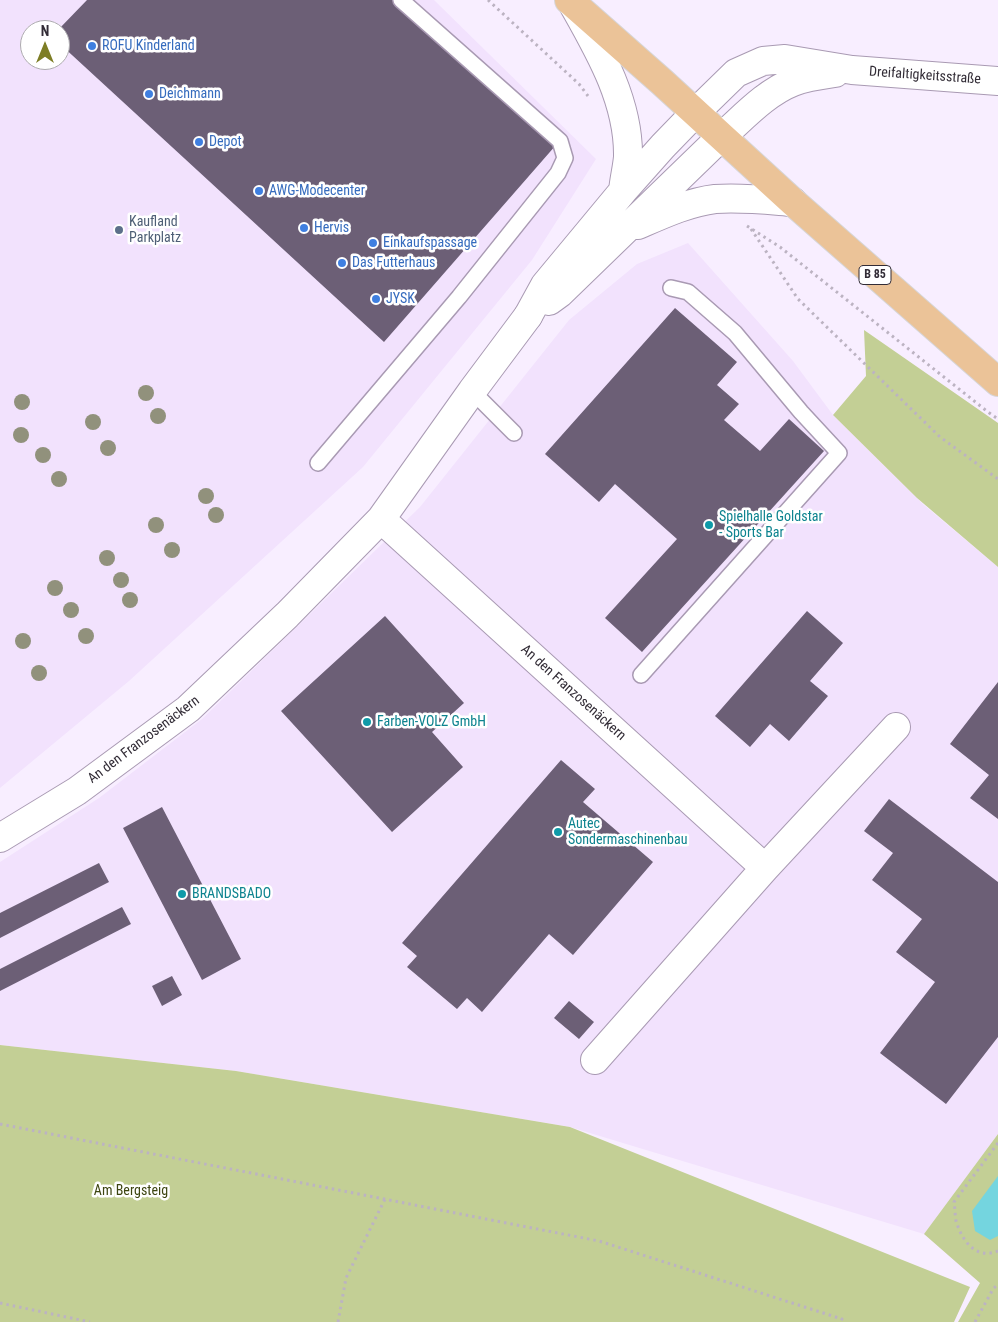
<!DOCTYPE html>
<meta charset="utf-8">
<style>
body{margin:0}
#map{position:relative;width:998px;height:1322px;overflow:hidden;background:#f8eeff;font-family:"Roboto Condensed",sans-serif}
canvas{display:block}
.north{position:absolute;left:20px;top:20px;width:50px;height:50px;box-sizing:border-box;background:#fff;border:1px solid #adabaf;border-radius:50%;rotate:0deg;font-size:14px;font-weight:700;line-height:20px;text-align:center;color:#322c36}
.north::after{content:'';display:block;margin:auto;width:18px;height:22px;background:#7d7d25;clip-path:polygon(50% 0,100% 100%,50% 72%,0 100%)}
</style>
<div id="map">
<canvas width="998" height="1322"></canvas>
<div class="north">N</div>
</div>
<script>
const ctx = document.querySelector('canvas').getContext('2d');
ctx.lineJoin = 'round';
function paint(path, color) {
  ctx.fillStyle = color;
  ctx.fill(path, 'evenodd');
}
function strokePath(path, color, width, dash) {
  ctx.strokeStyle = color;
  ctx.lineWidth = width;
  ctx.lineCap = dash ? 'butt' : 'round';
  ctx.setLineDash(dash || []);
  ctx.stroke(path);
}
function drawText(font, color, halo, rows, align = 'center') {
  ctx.font = font + ' "Roboto Condensed",sans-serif';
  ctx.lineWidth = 5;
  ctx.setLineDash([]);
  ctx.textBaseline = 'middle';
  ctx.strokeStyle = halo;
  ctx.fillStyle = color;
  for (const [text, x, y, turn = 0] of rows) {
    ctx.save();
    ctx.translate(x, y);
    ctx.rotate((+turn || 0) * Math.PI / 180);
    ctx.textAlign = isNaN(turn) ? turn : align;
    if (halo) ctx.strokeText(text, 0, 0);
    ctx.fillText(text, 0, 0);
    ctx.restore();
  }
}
paint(new Path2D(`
 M0 0H434L596 159 532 260 363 467 129 681 0 788ZM30 30H60V60H30Z
 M688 243 793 361 833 415 924 505 998 567V1134L924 1234 570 1127 236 1071 0 1045V862L99 798 202 719 420 507 569 320 637 264Z`), '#f2e2fd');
paint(new Path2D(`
 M864 330 998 423V567L917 498 833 415 866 376Z
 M0 1045 236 1071 570 1127 970 1287 954 1322H0Z
 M998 1134V1322H958L980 1283 924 1234Z`), '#c3cf95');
paint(new Path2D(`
 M998 1176V1236L990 1240 975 1231 972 1211Z`), '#74d5df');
paint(new Path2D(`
 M87 0H393L556 145 384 342 60 44V30H58Z
 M675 308 737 362 717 385 739 404 724 420 760 451 789 419 824 451 642 652 605 618 677 539 615 484 599 502 545 454Z
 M807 611 843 643 810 681 828 696 789 741 770 724 750 747 715 716Z
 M385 616 464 703 432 732 463 767 392 832 281 711Z
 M998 682V819L970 798 989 775 950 744Z
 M561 760 595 789 583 802 653 862 573 955 549 934 482 1012 467 998 457 1009 407 967 417 956 402 943Z
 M889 799 998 882V1037L946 1104 880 1053 935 982 896 952 922 919 872 880 893 853 864 831Z
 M162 807 241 959 202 980 123 828Z
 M99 863 109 882 0 938V913Z
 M122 907 131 924 0 991V969Z
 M172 976 182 995 162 1006 152 986Z
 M569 1001 594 1022 579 1039 554 1018Z`), '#6c5f76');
const service = new Path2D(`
 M472 391 514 433
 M318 463 459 297 558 173 565 158 560 141 401 0
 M641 675 839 453 801 412 735 333 688 292 671 288`);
const minor = new Path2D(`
 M695 113 736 73 763 61 785 59 852 70 998 81
 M721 137C743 118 765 93 793 82 806 77 821 75 835 73
 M381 519 765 868 896 727
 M0 838 77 791 188 709 287 615 381 519 472 391 528 316
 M595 1060 765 868`);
const tertiary = new Path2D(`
 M574 6C600 52 629 102 628 157 627 168 624 180 623 191
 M638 225C661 215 689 202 715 199 741 197 767 200 793 202
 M549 301 560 293 721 137
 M528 316 545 285 623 191 663 146 695 113`);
const primary = new Path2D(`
 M569 0 662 82 793 202 998 382`);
strokePath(service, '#a99ab3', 18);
strokePath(minor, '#a99ab3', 30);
strokePath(tertiary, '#a99ab3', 30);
strokePath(primary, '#d6d5d7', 30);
strokePath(new Path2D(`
 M488 0 579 84 588 96
 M747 226 780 247 988 412 998 419
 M751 229 798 299 940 437 998 479
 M0 1124 599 1241 842 1319 840 1322
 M998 1143 954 1202C955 1208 955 1215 956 1221 962 1241 976 1260 998 1251
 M0 1303 90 1322
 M338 1322 346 1278 385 1199
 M975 1322 993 1289 998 1284`), '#bcb3c2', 3, [2.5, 4]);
strokePath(service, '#fff', 15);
strokePath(minor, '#fff', 28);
strokePath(tertiary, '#fff', 28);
strokePath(primary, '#ebc398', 28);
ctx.fillStyle = '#91917c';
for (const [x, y] of [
 [146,393],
 [22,402],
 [158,416],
 [93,422],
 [21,435],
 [108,448],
 [43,455],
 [59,479],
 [206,496],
 [216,515],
 [156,525],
 [172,550],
 [107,558],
 [121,580],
 [55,588],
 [130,600],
 [71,610],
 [86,636],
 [23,641],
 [39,673]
]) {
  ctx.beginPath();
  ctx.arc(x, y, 8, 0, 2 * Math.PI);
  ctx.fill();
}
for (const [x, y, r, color] of [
 [92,46,5,"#3f7fe0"],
 [149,94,5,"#3f7fe0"],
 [199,142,5,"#3f7fe0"],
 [259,191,5,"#3f7fe0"],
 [304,228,5,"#3f7fe0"],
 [119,230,5,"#5c6f8a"],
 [373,243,5,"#3f7fe0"],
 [342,263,5,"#3f7fe0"],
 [376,299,5,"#3f7fe0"],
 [709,525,5,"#0f9aa8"],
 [367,722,5,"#0f9aa8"],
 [558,832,5,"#0f9aa8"],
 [182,894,5,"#0f9aa8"]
]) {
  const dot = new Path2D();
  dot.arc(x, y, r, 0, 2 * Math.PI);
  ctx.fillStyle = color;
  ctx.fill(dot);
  strokePath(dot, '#fff', 2);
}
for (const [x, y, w] of [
 [875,275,32]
]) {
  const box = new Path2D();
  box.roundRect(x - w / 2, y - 9.5, w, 19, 4);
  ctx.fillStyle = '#fff';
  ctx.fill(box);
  strokePath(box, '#322c36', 1);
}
drawText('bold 12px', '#322c36', null, [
 ["B 85",875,275]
]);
drawText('14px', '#366cbe', '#fff', [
 ["ROFU Kinderland",102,46],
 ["Deichmann",159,94],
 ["Depot",209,142],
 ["AWG-Modecenter",269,191],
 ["Hervis",314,228],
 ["Einkaufspassage",383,243],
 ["Das Futterhaus",352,263],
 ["JYSK",386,299]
], 'left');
drawText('14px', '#322c36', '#fff', [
 ["Dreifaltigkeitsstraße",925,76,4],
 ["An den Franzosenäckern",573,693,42],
 ["An den Franzosenäckern",144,740,-37]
]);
drawText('14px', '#4e5e75', '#fff', [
 ["Kaufland",129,222],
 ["Parkplatz",129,238]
], 'left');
drawText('14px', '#0d838f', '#fff', [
 ["Spielhalle Goldstar",719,517],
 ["- Sports Bar",719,533],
 ["Farben-VOLZ GmbH",377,722],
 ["Autec",568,824],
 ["Sondermaschinenbau",568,840],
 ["BRANDSBADO",192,894]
], 'left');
drawText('14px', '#3d4511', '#fff', [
 ["Am Bergsteig",131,1191]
]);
</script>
